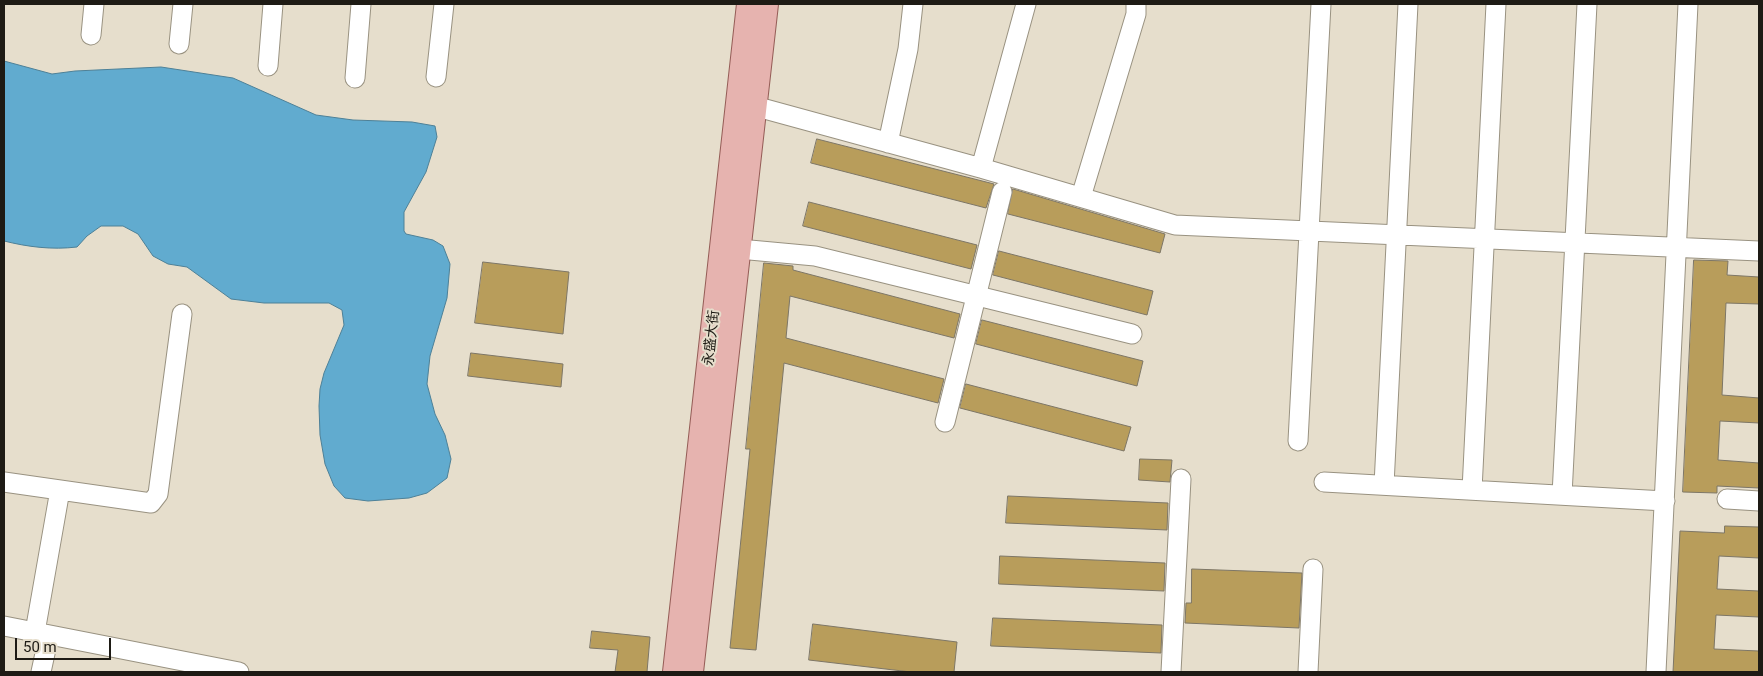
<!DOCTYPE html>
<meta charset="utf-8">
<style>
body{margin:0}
#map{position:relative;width:1763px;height:676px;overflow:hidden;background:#e6decc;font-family:Roboto,sans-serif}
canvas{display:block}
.frame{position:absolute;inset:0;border:5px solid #1e1b15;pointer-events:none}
.scale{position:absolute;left:15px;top:638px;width:96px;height:22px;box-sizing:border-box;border:2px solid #1e1b15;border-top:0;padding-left:6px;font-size:15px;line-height:18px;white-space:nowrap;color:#1e1b15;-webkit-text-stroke:4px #e6decc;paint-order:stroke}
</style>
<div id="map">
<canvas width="1763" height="676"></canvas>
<div class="frame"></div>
<div class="scale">50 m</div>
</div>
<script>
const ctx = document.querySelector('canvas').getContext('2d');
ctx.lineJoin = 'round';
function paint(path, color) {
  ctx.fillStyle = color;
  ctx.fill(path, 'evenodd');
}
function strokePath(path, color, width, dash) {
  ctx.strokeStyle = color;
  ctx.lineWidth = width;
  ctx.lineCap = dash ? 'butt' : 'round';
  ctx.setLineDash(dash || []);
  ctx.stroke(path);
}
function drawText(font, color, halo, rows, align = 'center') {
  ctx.font = font + ' Roboto,"Noto Sans SC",sans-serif';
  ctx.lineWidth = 4;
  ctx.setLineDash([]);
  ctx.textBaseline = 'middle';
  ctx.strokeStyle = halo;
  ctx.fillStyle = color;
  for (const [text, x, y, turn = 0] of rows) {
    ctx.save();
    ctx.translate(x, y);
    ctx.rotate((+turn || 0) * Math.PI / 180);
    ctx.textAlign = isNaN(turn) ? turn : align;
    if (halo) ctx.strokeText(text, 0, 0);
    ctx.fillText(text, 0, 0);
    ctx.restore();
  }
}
const water = new Path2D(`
 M4 61 52 74 75 71 161 67 233 78 316 115 353 120 412 122 435 126 437 137 426 172 404 212V231L406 234 433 240 443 246 450 264 447 298 430 356 427 384 435 414 445 435 451 459 447 478 427 493 409 498 368 501 345 498 334 486 325 464 320 435 319 406 320 389 324 373 344 325 342 310 329 303H264L231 299 187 267 168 264 153 256 138 234 123 226H101L87 236 77 247C52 250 28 247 4 241Z`);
paint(water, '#61abcf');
strokePath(water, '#4d8097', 1);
const building = new Path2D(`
 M817 139 994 184 986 208 811 163Z
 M1013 189 1165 234 1160 253 1008 214Z
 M809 202 977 245 971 269 803 226Z
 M999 251 1153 291 1147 315 993 275Z
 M1694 260 1728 261 1727 275 1759 277V304L1726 303 1722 395 1759 398V423L1720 421 1718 460 1759 463V488L1717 486V493L1683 492Z
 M483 262 569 272 563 334 475 323Z
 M764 263 793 266V270L960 314 954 338 790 296 786 338 944 379 938 403 784 363 756 650 730 648 750 449H746Z
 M982 320 1143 361 1137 386 976 344Z
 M471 353 563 364 561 387 468 376Z
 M966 384 1131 427 1124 451 960 408Z
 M1140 459 1172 460 1170 482 1139 480Z
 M1008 496 1168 503 1167 530 1006 523Z
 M1725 526 1759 527V558L1719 556 1717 589 1759 591V617L1716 615 1714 649 1759 651V672H1673L1680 531 1724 533Z
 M1000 556 1165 563 1164 591 999 584Z
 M1192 569 1302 573 1299 628 1185 623 1186 603H1191Z
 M993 618 1162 625 1161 653 991 646Z
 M813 624 957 642 954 672H911L809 660Z
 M592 631 650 637 647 672H615L618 650 590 648Z`);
paint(building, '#b89d5b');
strokePath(building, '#7d7666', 1);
const minor = new Path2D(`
 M91 35 94 4
 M179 44 183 4
 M268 66 273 4
 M436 77 444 4
 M355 78 361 4
 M754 106 981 168 1175 225 1759 251
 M888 143 908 49 913 4
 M981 168 1026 4
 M1081 197 1136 14V4
 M739 249 815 256 1132 334
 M945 422 1002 192
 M1298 441 1321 4
 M4 482 151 503 158 494 182 314
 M1324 482 1665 501
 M1384 485 1408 4
 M1472 490 1496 4
 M1562 495 1587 4
 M1727 499 1759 501
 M4 626 239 672
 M35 632 60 490
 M41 672 49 635
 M1171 672 1181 479
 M1308 672 1313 569
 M1656 672 1688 4`);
const major = new Path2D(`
 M675 672 749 4
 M691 672 766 4`);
strokePath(minor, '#999281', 21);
strokePath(major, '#955d57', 26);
strokePath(minor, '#fff', 19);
strokePath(major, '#e6b3af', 24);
drawText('14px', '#1e1b15', '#e6decc', [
 ["永盛大街",712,338,-84]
]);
</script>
